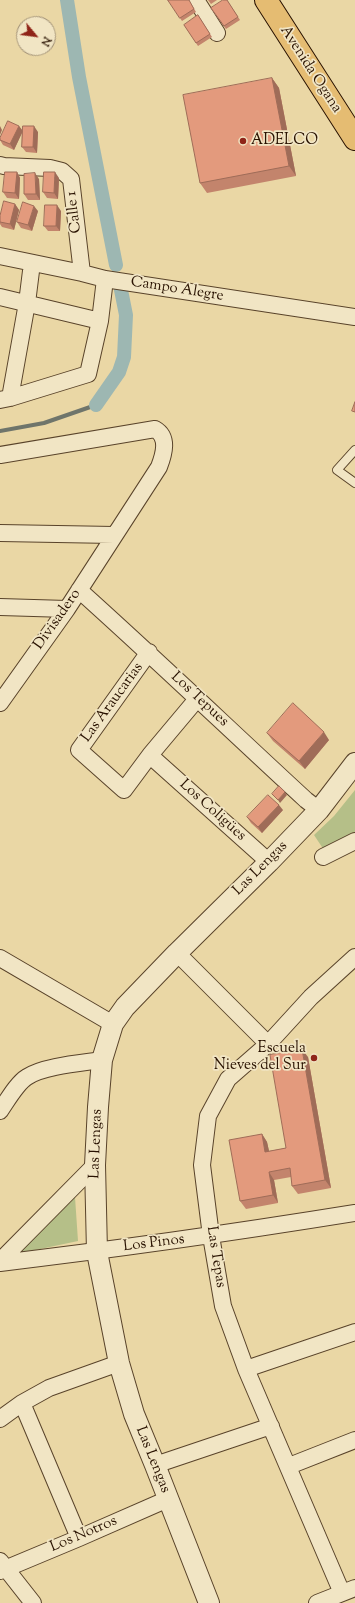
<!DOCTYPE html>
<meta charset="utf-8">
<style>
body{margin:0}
#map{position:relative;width:355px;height:1603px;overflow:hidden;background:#ead7a5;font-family:"Sorts Mill Goudy",serif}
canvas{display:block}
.north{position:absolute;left:16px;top:16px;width:40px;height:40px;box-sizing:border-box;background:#f1e5c4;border:1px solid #a19176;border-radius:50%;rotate:119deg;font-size:11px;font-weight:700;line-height:16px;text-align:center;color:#291201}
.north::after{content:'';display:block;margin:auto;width:14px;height:18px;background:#8f2418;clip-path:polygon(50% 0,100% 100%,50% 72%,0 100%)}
</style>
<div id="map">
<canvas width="355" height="1603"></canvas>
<div class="north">N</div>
</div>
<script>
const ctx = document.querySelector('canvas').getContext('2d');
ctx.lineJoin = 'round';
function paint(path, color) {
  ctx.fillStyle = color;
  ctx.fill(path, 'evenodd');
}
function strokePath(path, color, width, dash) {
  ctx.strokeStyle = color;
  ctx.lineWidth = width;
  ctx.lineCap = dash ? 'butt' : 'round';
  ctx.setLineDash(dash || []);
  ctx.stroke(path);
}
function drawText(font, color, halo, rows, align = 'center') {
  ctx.font = font + ' "Sorts Mill Goudy",serif';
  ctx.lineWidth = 3.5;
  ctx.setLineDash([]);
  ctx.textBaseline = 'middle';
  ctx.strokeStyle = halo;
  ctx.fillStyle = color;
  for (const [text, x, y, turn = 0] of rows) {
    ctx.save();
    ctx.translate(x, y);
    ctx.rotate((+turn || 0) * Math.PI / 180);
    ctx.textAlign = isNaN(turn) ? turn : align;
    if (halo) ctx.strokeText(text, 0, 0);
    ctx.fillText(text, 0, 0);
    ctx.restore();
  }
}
paint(new Path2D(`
 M355 790V836L324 850 314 835 334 816Z
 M75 1197 78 1241 12 1255Z`), '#b5bf88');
strokePath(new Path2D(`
 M0 431 44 423 96 405`), '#6f756b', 4);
strokePath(new Path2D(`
 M67 0 79 77 116 265
 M96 405 119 372 124 357 126 315 121 290`), '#9db7b2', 14);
const service = new Path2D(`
 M355 450 337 470 355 483`);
const minor = new Path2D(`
 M196 0 217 33
 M0 165 4 166 50 168 62 171 71 179 82 273
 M0 256 82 273 105 279 355 317
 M0 297 100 321
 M10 398 27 303 32 263
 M0 400 10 398 88 374 100 321 105 279
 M0 455 155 429C169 437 164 454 159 467L67 609 0 703
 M0 533 114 535
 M79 590C156 659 230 730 306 800L319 810
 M0 607 67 609
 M149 652 79 750 124 790 150 755 197 699
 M155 760 269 862
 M323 857 355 841
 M177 953 268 1044
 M0 958 113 1024
 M0 1111C7 1101 17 1083 27 1077 43 1066 82 1063 102 1060
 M0 1261 95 1165
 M0 1263C119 1249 237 1232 355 1213
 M246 1369 355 1332
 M22 1403 79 1538
 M0 1419 22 1403 49 1388 119 1363
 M155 1465 271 1426
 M289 1466 355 1440
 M0 1561 33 1603
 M0 1571 79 1538 168 1499
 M342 1593 246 1369 223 1306 211 1236 202 1165 208 1116 228 1079 268 1044 311 997 355 957
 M317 1603 355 1588`);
const tertiary = new Path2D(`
 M209 1603 155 1465 134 1414 119 1363 97 1252 95 1165 98 1107 102 1060 113 1024 125 1007 177 953 269 862 319 810 355 763`);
const primary = new Path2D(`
 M266 0 355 139`);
strokePath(service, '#59432a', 10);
strokePath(minor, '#59432a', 18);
strokePath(tertiary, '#59432a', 22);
strokePath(primary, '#291201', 24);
strokePath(service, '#f1e5c4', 8);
strokePath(minor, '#f1e5c4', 16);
strokePath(tertiary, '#f1e5c4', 20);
strokePath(primary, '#e5bc72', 22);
paint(new Path2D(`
 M168 0H189L196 12 182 21Z
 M208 0H217L211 4Z
 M227 0 240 20 226 29 211 8Z
 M198 15 212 37 198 46 184 25Z
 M272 78 279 88 296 176 207 193 200 183Z
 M19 126 22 131 38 132 37 153 26 152 22 147V132L14 150 3 145 0 140V138Z
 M17 172 20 178 19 199 7 198 3 192Z
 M59 178 58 199 47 198 43 192Z
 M39 179 40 200H28L24 194Z
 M15 204 19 210 14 230 2 227 0 224V216Z
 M38 211 32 231 21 228 17 222Z
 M61 211 60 231H48L44 226Z
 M267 733 329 740 305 769 273 741Z
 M283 810 262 833 251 823 247 817Z
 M308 1057 331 1188 298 1194 292 1186 291 1177 274 1180 278 1203 246 1209 240 1201 262 1134 267 1142 269 1151 286 1148Z`), '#c3846c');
paint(new Path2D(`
 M272 78 279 88 296 176 289 166Z
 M0 126 2 130 0 135Z
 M19 126 23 131 14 150 10 144Z
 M34 126 38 132 37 153 33 147Z
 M17 172 20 178 19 199 15 193Z
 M55 172 59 178 58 199 54 193Z
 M35 173 39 179 40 200 36 194Z
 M15 204 19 210 14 230 10 224Z
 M57 205 61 211 60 231 56 226Z
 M34 206 38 211 32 231 28 225Z
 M324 732 329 740 305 769 299 761Z
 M285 792 287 795 280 803 278 800Z
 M279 805 283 810 262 833 258 827Z
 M302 1049 308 1057 331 1188 325 1180Z
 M262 1134 267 1142 271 1160 265 1152Z
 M269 1172 274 1180 278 1203 273 1195Z`), '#9f6c58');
const building = new Path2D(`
 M168 0H189L194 9 180 18Z
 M223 0H227L238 17 224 26 211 8Z
 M198 15 210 34 196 43 184 25Z
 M272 78 289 166 200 183 183 95Z
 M8 121 19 126 10 144 0 140V138Z
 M23 126H34L33 147H22Z
 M5 172H17L15 193 3 192Z
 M44 172H55L54 193 43 192Z
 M35 173 36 194H24V174Z
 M4 201 15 204 10 224 0 222V216Z
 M23 202 34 206 28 225 17 222Z
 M45 205H57L56 226H44Z
 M355 402V412L352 411Z
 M293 703 324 732 299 761 267 733Z
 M279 786 285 792 278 800 272 794Z
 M268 795 279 805 258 827 247 817Z
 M302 1049 325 1180 292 1186 290 1168 269 1172 273 1195 240 1201 229 1140 262 1134 265 1152 286 1148 270 1055Z`);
paint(building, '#e39a7d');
strokePath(building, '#9f6c58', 1);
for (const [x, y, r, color] of [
 [243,141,4,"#8f2418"],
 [314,1058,4,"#8f2418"]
]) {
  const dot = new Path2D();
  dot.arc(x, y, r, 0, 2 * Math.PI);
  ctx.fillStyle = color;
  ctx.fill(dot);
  strokePath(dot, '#f1e5c4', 1.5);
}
drawText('15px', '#291201', '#f1e5c4', [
 ["Avenida Ogana",310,70,57],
 ["Calle 1",75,212,-97],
 ["Campo Alegre",177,290,9],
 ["Divisadero",58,620,-55],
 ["Los Tepues",199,700,43],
 ["Las Araucarias",113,703,-54],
 ["Los Coligües",212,811,42],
 ["Las Lengas",261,869,-45],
 ["Las Lengas",97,1144,-88],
 ["Los Pinos",154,1244,-7],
 ["Las Tepas",215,1257,81],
 ["Las Lengas",152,1460,68],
 ["Los Notros",84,1535,-23]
]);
drawText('15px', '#291201', '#f1e5c4', [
 ["ADELCO",251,141],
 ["Escuela",306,1049,"right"],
 ["Nieves del Sur",306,1066,"right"]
], 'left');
</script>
